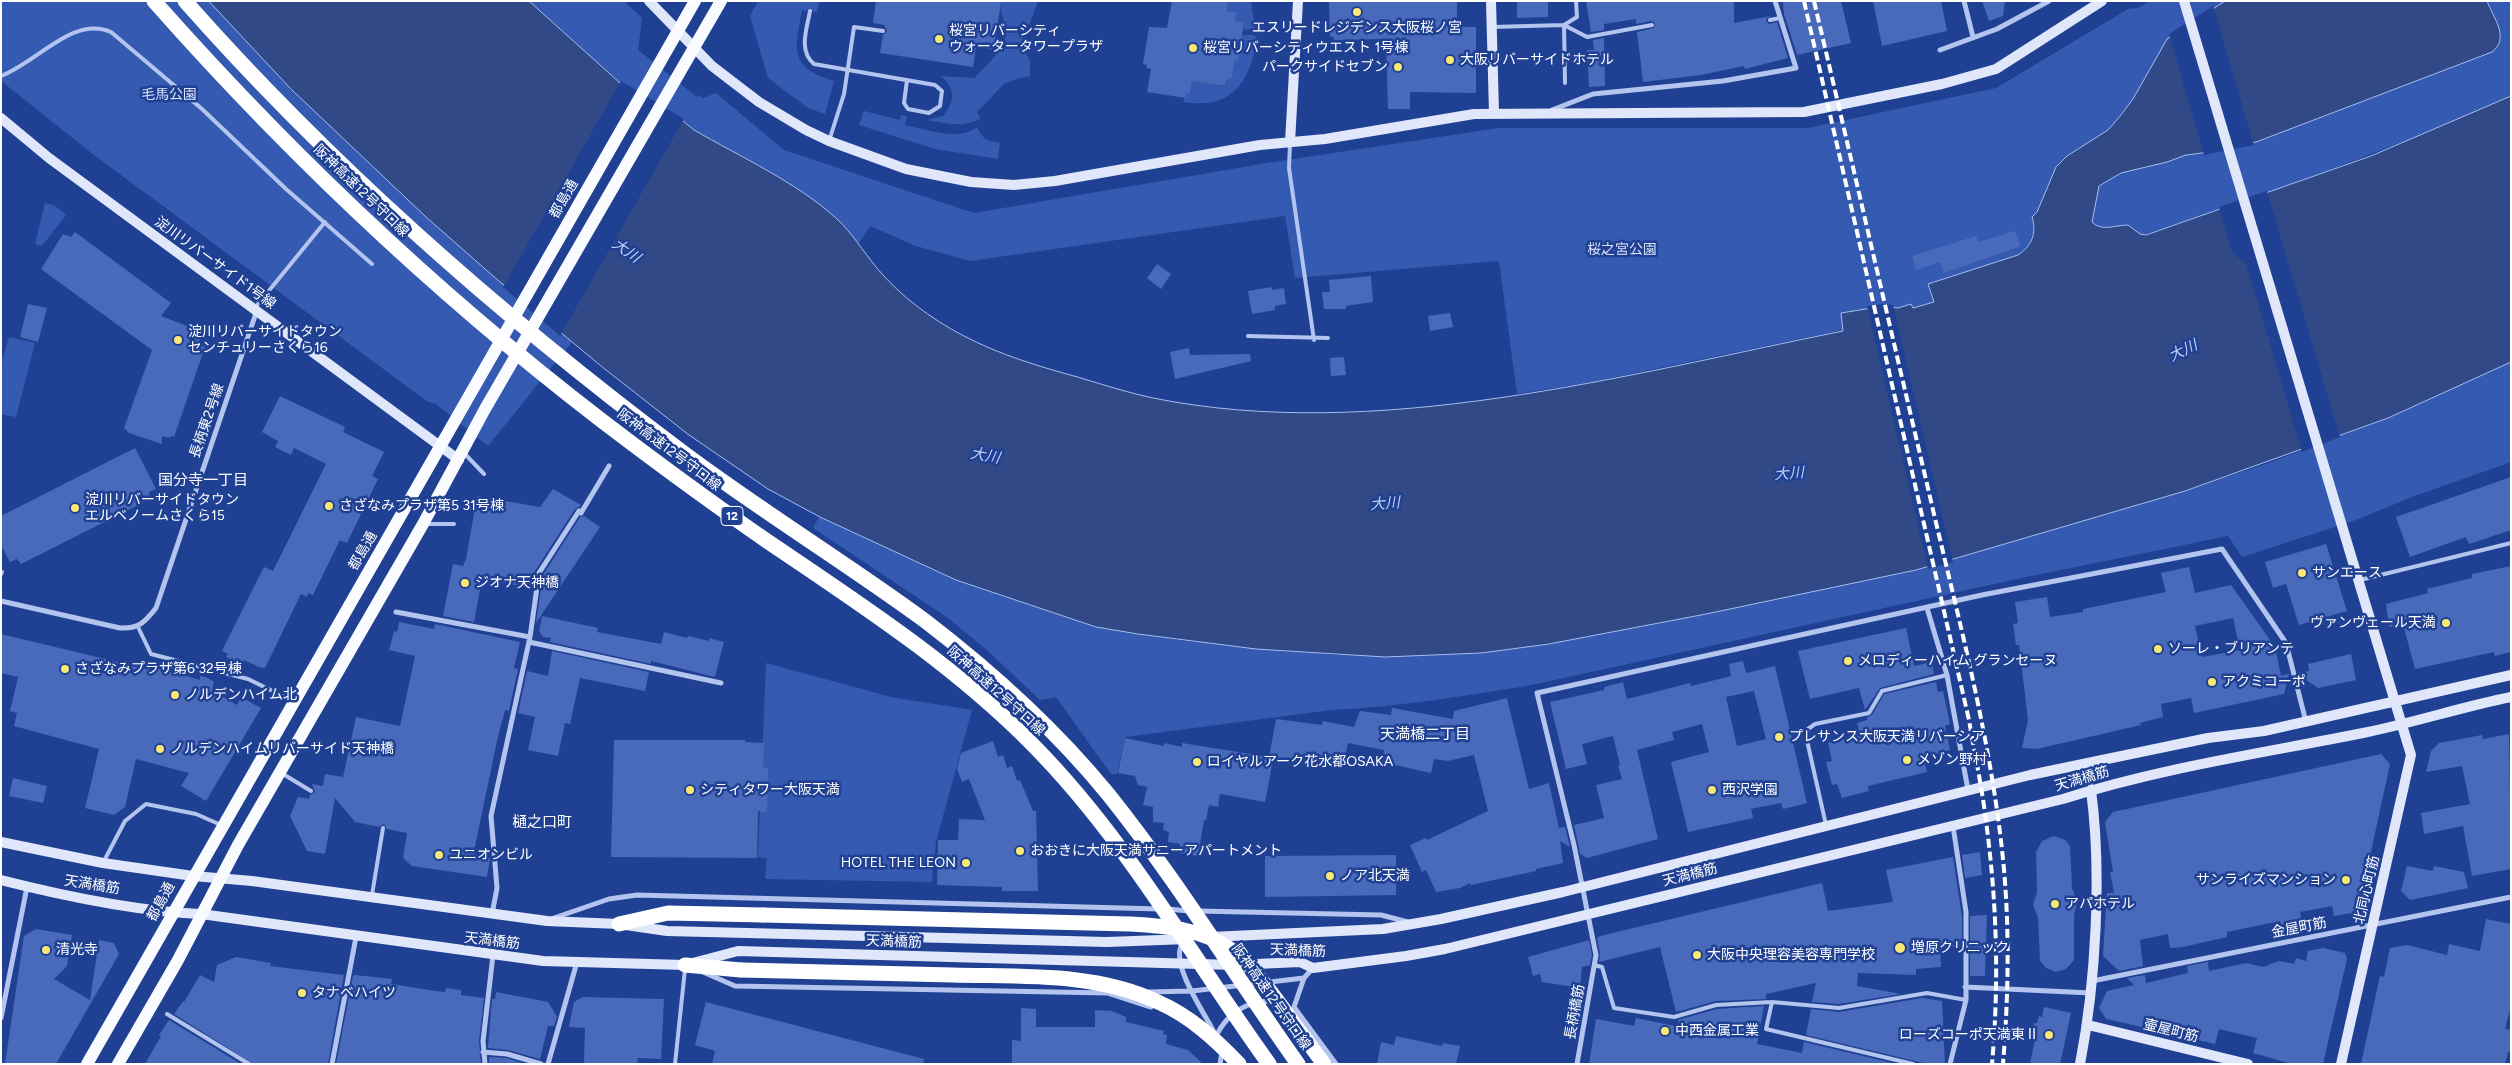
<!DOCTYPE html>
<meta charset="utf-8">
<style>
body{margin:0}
#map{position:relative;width:2512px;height:1065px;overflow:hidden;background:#204193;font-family:Figtree,sans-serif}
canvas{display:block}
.frame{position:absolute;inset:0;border:2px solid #fff;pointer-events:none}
</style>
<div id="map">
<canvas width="2512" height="1065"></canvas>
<div class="frame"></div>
</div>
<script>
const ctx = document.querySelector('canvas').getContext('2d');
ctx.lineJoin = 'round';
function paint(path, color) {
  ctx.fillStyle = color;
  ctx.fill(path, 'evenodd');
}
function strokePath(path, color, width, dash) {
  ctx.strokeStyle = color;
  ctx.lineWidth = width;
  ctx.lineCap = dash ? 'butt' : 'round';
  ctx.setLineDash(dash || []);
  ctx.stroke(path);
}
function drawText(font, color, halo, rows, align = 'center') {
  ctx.font = font + ' Figtree,"Noto Sans JP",sans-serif';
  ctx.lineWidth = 5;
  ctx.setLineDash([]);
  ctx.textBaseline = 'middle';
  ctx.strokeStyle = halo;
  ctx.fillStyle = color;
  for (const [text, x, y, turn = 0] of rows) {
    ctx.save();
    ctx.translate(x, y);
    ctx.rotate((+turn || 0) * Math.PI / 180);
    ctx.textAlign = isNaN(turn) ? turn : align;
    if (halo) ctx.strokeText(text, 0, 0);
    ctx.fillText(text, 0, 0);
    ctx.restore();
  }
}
paint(new Path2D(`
 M1 1H209L291 89 426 217 572 342 488 446 436 404 428 402 94 155 1 81Z
 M529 1H624L642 18 638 50 697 97 698 95 703 98 716 93 784 150 974 213 1267 163 1499 128H1808L1996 88 2128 9 2138 8 2149 1H2511V96C2317 183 2115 244 1913 309L1911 304 1898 308 1884 306 1841 313 1843 330 1587 383 1517 394 1499 261 1295 278 1285 216 970 261 916 246 870 226 858 245 836 219 791 185 694 130 683 121 620 83Z
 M758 1H819L817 12 802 10C795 50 788 67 834 81L825 114 808 108 768 78 750 16Z
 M1001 1H1038L1028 28 1025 52 1030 61V76L1016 79 1004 84 977 112 981 118C964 129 945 123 927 120L943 116C956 101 955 88 941 76L975 78C986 64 1006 50 1006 31 1005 20 999 12 1001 1Z
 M1228 1H1251L1255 28 1243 30 1244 23 1235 21 1236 12 1227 11Z
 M1242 35H1253L1257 37C1251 82 1232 110 1183 102L1186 93 1190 94 1192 81 1225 86 1226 81 1232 78 1235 60H1238Z
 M864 111 900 120 901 115 907 116 905 125C926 129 958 142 977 127 982 139 987 141 1000 143L998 159 935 149 859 125Z
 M45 203 54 205 66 215 42 246 35 244Z
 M9 337 35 343 16 417 1 414V364Z
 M2511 362V462L2412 497 2356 520 2242 557 2228 536 2017 579 1527 686C1462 696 1397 707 1331 710L1125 737 1117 774H1111L1056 697 1040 700 989 652 948 618 813 528 819 517 956 580 1096 627 1184 641 1335 655 1481 653 1549 644 1916 570 2185 491 2266 464 2388 418Z
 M766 663 891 697 972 710 936 842 932 882 765 879 767 858 758 857Z`), '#345ab1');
const water = new Path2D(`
 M209 1H529L620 83 683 121 694 130C739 156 798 183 837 219 852 233 863 251 876 267 899 295 931 319 964 336 1000 355 1041 367 1081 378 1104 385 1129 393 1153 398 1376 443 1624 375 1843 331L1841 313 1884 306 1898 308 1911 304 1913 308 1934 302 1928 284 2018 255C2032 246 2037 233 2032 217L2037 212 2056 167 2067 156 2108 130 2121 115 2133 99 2167 39 2225 1H2487C2494 19 2510 38 2492 52L2256 142 2210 152 2186 155 2167 162 2121 173 2099 186 2092 222C2102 232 2115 225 2128 225L2140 234 2146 235 2371 156 2511 96V362L2388 418 2185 491 1916 570 1706 614 1549 644 1481 653 1385 657 1256 649 1138 634 1096 627 956 580 820 517 768 489 689 435 601 366 493 276 426 217 291 89Z`);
paint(water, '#314a87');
strokePath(water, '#a7bdef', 1);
paint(new Path2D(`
 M2213 6 2254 145 2204 155 2169 34Z
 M621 81 684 119 560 336 503 287Z
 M2267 191 2340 437 2302 452 2246 263 2232 253 2219 207Z
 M1884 304 1893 305 1953 562 1928 569 1867 306Z`), '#204193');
paint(new Path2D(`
 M876 1H1001L994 50 976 47 973 67 880 53 883 35 887 31 884 25 873 23Z
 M1172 1H1228L1227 11 1237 12 1235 21 1244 22 1238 61 1235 60 1232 78 1226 81 1225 86 1192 81 1190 94 1186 93V98L1147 92 1151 69 1146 68 1147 65 1143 64 1149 27 1167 28Z
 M1329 1H1457V27H1476V93L1410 92V109H1388L1386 39 1334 40 1333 36 1330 37Z
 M1517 1H1548V17L1517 18Z
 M1586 1H1734V23L1771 16 1767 18 1766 21 1769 24 1777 22 1788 58 1745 69 1744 66 1701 75 1643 82 1637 32 1654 28 1655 23 1651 21 1636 24V19L1604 24V30L1591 32Z
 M1783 1H1841L1851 43 1797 55 1784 14Z
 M1873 1H1941L1947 31 1882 46Z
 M1982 1H2005L2003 16 1989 21Z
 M1604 38 1605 86 1589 87 1587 50H1594L1593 40Z
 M2015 231 2021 246 1944 273 1940 262 1916 270 1912 256 1976 236 1978 242Z
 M75 232 171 303 161 316 203 332 198 345 205 347 174 437 171 436 170 438 162 436V444L129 433 124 428 152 350 41 269 63 234 71 237Z
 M1157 264 1171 274 1161 289 1147 278Z
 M1371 276 1373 302 1346 306V309H1324L1322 292H1330L1329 280Z
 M1271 287 1272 290 1284 288 1286 304 1275 306V310L1252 314 1248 291Z
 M28 304 47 308 38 342 20 337Z
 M1450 313 1453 327 1430 331 1428 316Z
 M1189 348 1190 355 1250 354 1251 361 1175 379 1170 352Z
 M1344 357 1346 375 1331 376 1330 358Z
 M280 396 345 427 343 432 384 452 372 476 378 479 347 543 340 540 313 595 308 593 307 597 301 594 265 668 259 667 244 660 242 665 226 657 228 654 222 651 264 567 273 571 326 464 294 448 291 455 275 447 278 441 262 432Z
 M135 448 156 489 149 492 150 499 21 564 17 559 10 562 1 545V516Z
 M2511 477V530L2469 544 2466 537 2410 557 2396 517Z
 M553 489 581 505 575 509 535 571 532 588 482 579 474 622 443 616 453 564 463 566 466 559 477 496 540 507Z
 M584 516 600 527 536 623 543 575 580 517Z
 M2326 544 2347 611 2299 625 2286 584 2273 588 2265 562Z
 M2511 566V652L2495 656 2494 652 2415 669 2403 624 2389 627 2386 604 2428 593 2427 589 2472 578V574Z
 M2189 567 2195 593 2231 585 2275 647 2281 676 2289 674 2284 694 2194 713 2191 698 2161 704 2163 717 2140 723 2141 725 2037 749 2022 748 2028 720 2019 645H2016L2013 624 2018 623 2015 602 2047 597 2050 617 2083 612V609L2166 592 2161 573ZM2233 618 2240 650 2202 657 2195 626Z
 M542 616 598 628 597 632 661 644 664 632 687 638 688 636 709 641V638L724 642 715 677 651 661V664L550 642 551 638 543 637 539 631Z
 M399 622 434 629 435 624 520 642 514 668 518 669 509 711 505 710 497 741 473 856 490 858 487 877 412 866 403 858 407 833 387 829 384 824 379 827 355 822 335 798 325 854 307 851 290 816 298 797 309 799 310 795 315 792 312 784 323 786 325 774 343 777 356 717 400 726 415 656 389 650 394 631 397 632Z
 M1906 628 1914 666 1932 662 1934 674 1880 688 1865 710 1859 688 1810 699 1798 651Z
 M1 634 147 669 148 665 200 680V676L208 678 214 682 212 691 237 705 241 697 261 708 206 801 181 786 189 773 136 759 125 807 114 815 85 808 99 749 14 726 17 713 10 711 18 677 1 673Z
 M552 651 649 672 645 691 580 678 570 724 565 723 558 756 528 750 535 717 518 713 527 671 548 676Z
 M2351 654 2356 680 2318 688 2299 675 2298 673 2309 671 2308 664Z
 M1743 661 1746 673 1775 666 1807 803 1783 809 1781 803 1751 809 1753 818 1688 832 1671 762 1709 752 1702 724 1672 732 1674 740 1637 750 1658 839 1587 858 1580 854 1574 825 1604 818 1596 785 1622 779 1618 765H1620L1613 736 1582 744 1587 764 1566 769 1550 702 1604 690V687L1623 682 1627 699 1690 683 1691 686 1731 676 1729 664ZM1754 691 1766 739 1737 746 1726 697Z
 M1936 682 1938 692 1943 691 1950 724 1945 726 1950 750 1923 757 1927 772 1868 786 1869 791 1842 798 1837 784 1832 785 1826 762 1832 761 1828 743 1860 735 1857 723 1867 720V717L1872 715 1884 694Z
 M1507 698 1529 789 1549 783 1559 828 1565 827 1570 847 1560 841 1563 863 1536 869V871L1471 885 1470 883 1460 888 1436 892 1426 870 1422 872 1410 845 1426 838 1427 840 1488 811 1474 755 1448 761 1434 759 1431 773 1382 762 1384 750 1348 743 1344 763 1292 764 1273 760 1265 802 1220 794 1218 807 1209 805 1206 820H1204L1198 856 1179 853 1180 844 1168 842 1169 832 1163 830 1164 823 1153 822V807L1143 805 1147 787 1138 785 1135 776 1118 773 1125 738 1164 746V743L1182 747V743L1269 757 1276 719 1322 725 1323 721 1354 727 1360 711 1391 715 1392 708 1453 719 1454 711Z
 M2509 734 2511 869 2472 876 2463 826 2424 834 2421 813 2470 804 2462 766 2426 772 2431 751 2439 743 2482 735 2483 739Z
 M614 740H745V742L764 743 763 768H768L767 812 758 811 757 858 611 857Z
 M993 741 998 757 1003 755 1007 768 1012 766 1017 781 1020 780 1033 811H1036L1038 891H1002V887L937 885 938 840H958L959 819 985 820 969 779 962 782 957 769 961 753Z
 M2381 754 2390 764 2359 907 2352 913 2334 916 2332 906 2300 912 2302 921 2281 925 2280 921 2227 932V937L2183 947 2170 948 2168 934 2140 940 2143 966 2119 971 2103 956 2107 893H2114L2110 872H2113L2105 822 2113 812Z
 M13 778 47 786 43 803 9 796Z
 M2054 836 2065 840 2070 846 2072 888 2077 902 2074 915V960L2066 969 2056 972 2046 968 2040 961 2038 917 2033 905 2037 892 2036 852 2042 841Z
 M1980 852 1982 875 1965 878 1962 855Z
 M1396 855V895L1265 897V856Z
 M1953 857 1962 917V946L1940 948 1941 967 1916 969V975L1858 973 1857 986 1901 994 1839 1004 1812 1002 1816 983 1766 994V999L1716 1001 1676 1012 1660 947 1599 962 1600 954 1597 938 1600 936 1822 883 1828 911 1893 902 1886 870Z
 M2407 866 2433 871 2434 866 2464 872 2468 888 2410 900 2401 891Z
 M1987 915 1985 976H1970V916Z
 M2486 919 2511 924V1006L2505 1029 2511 1030V1052H2508L2505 1064H2361L2380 976 2384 977 2390 948 2407 945 2447 955 2449 944 2480 951Z
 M36 929 72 935 67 966 54 979 90 1000 99 940 114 943 119 954 56 1064H5L24 936Z
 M1589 940 1592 955 1590 965 1582 967 1580 988 1542 982 1540 974 1533 976 1528 957Z
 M2323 948 2345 953 2347 959 2323 1064H2292L2253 1053 2257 1038 2219 1029 2215 1044 2133 1025 2106 1019 2099 1008 2107 991 2134 985 2127 978 2145 975 2146 983 2188 973 2187 966 2208 962 2209 971 2246 963 2263 967 2279 961 2294 964 2296 958 2306 961 2308 951Z
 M236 957 271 963 270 966 344 975 328 1064H253L174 1014 183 1001 184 1002 200 975 214 982 217 965Z
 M355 975 392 979 391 984 436 991 445 992 446 988 461 990V995L484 998 479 1041 481 1064H336L353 976Z
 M496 992 548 1002 557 1017 554 1026H548L540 1059 508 1050 488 1048 492 999H495Z
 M583 997 664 999 661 1059 638 1058 637 1064H584L585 1028 569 1027 574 1002Z
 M1922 998 1942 1001 1945 1064H1928L1806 1035 1811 1009 1839 1012Z
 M706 1002 924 1059 923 1064H712L715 1051 695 1045Z
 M1764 1006 1757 1044 1802 1053 1804 1042 1896 1064H1589L1596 1019 1634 1026 1636 1018 1680 1027 1678 1020 1717 1009Z
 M2044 1007 2071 1013 2060 1064H2030L2035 1039H2031L2034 1023H2037L2039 1016 2042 1017Z
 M1021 1008 1036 1009V1027H1095V1010L1112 1011 1126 1017V1022L1164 1031 1163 1034 1167 1035 1166 1044 1188 1050 1203 1064H1012V1040L1021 1041Z
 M169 1020 241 1064H145L161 1036 159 1035Z
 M1396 1036 1442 1046 1443 1043 1460 1046 1456 1064H1377L1381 1042 1394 1045Z
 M489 1057 506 1058 525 1064H489Z`), '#496aba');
strokePath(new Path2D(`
 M810 11C807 28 798 51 814 64L935 85 942 91 940 106 929 113 908 109 904 103 907 80
 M1770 20 1780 18
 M1492 27 1564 25 1577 17 1576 1
 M1 76C38 62 73 15 111 32L202 109 286 189 372 264
 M1565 83 1564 25 1587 37 1652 25
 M829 141 844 94 854 27 883 31
 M1290 144 1289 168 1314 340
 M254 309 325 222
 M1248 336 1328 338
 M464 453 484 474
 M427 524H454
 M1 574 2 572
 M2360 580 2511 543
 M138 627 151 654 248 679 293 701
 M283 774 311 791
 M1826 825 1806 736 1808 729 1815 724 1869 713 1882 691 1947 675
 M104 861 125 821 146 804 196 814 221 825
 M372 895 383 828
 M1594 965 1602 967 1614 1008 1674 1017 1716 1005 1772 1002 1839 1008 1927 993 1966 1000
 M1772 1002 1766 1029 1913 1064
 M167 1014 249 1064
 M675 1064 685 969`), '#b3c5ee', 4);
strokePath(new Path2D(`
 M1964 1 1973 37
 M1940 50 1997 29 2049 1
 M1552 110 1593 94 1723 81 1796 68 1775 1
 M1 601 120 628C139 629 145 622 156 608L257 310
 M1927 608 1947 675 1968 790
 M396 612 530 637
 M529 642 721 683
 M2088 765 2091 790
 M1168 909 1189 911
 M1198 911 1381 915 1408 922
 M492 914 497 888 491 816 530 637 539 573 579 511 581 513 609 466
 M554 918 609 899 637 895 1159 909
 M1183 943C1168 961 1205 1014 1214 1032
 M703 972 735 986 1108 993 1151 1007
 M1304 978 1294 1007 1336 1064
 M2092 981 2511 897
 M1965 987 2091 993
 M1149 992 1192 991 1304 978 1313 968
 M1 1018 27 887
 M1216 1036C1228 1012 1246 1001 1273 1001
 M483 1052 507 1054 541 1064
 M332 1064 356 937
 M485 1064 483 1041 493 955
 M548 1064 577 962
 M1220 1064 1222 1052
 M1577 1064 1596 955 1574 845 1537 693 1982 595 2222 549 2286 643 2306 722
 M1950 1064 1966 1000V912L1953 826`), '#b3c5ee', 5);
strokePath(new Path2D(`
 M649 1 712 66 759 102 806 130 829 141 906 169 971 182 1014 185 1055 181 1260 145 1325 139 1474 114 1804 112 1942 84 1996 69 2102 1
 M1491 1 1494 113
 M2184 1 2411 755 2341 1064
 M1 118 49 158 459 460
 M1290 142 1298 1
 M1 842 103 863 193 876 252 881 547 921 619 924 667 931 1107 942 1188 939
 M1 880C64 896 137 911 201 914L543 961 685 965 738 951 1234 965 1300 962 1313 968 1406 956 1445 949 2063 799C2160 768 2263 753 2363 733 2413 723 2461 707 2511 697
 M1210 937 1383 929 1441 919 1563 892 2030 775 2208 738 2264 731 2511 675
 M2088 1025 2248 1064
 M2080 1064C2096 982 2102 873 2091 790`), '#e0e7fa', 10);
strokePath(new Path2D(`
 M87 1064 695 1
 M118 1064 178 960 238 845 423 524 485 409 721 1`), '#fafbff', 12);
strokePath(new Path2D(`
 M619 924 668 913 763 915
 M685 965 741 970
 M1307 1041 1324 1064`), '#fff', 15);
strokePath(new Path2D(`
 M1804 1 1969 720C1975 756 1983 792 1987 829 1997 906 1999 986 1992 1064
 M1814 1C1852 162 1889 323 1927 484 1954 602 1987 721 2001 841 2010 915 2009 989 2003 1064`), '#fff', 4, [9, 4]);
strokePath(new Path2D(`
 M154 1C298 164 460 315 634 445 678 478 722 510 767 541 860 604 953 664 1033 745 1126 839 1192 957 1269 1064
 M185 1C334 170 505 319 685 454 763 512 846 563 924 620 992 672 1054 728 1108 794 1177 880 1234 974 1298 1064
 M763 915 1129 924C1163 926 1201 928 1230 949 1258 969 1285 1013 1307 1041
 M741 970C812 972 883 973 953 975 1021 977 1095 972 1158 1002 1190 1016 1215 1039 1239 1064`), '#fff', 15);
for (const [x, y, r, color] of [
 [1357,12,5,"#fae874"],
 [939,39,5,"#fae874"],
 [1193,48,5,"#fae874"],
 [1450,60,5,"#fae874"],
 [1398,67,5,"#fae874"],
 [178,340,5,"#fae874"],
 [329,506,5,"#fae874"],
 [75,508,5,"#fae874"],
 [2302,573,5,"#fae874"],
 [465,583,5,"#fae874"],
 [2446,623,5,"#fae874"],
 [2158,649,5,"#fae874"],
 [1848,661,5,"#fae874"],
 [65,669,5,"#fae874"],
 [2212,682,5,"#fae874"],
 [175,695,5,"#fae874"],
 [1779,737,5,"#fae874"],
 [160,749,5,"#fae874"],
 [1907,760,5,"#fae874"],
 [1197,762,5,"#fae874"],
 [690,790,5,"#fae874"],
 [1712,790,5,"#fae874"],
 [1020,851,5,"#fae874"],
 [439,855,5,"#fae874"],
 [966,863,5,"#fae874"],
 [1330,876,5,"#fae874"],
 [2346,880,5,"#fae874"],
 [2055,904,5,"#fae874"],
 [1900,948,6,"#fae874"],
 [46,950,5,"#fae874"],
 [1697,955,5,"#fae874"],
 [302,993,5,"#fae874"],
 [1665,1031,5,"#fae874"],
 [2049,1035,5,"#fae874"]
]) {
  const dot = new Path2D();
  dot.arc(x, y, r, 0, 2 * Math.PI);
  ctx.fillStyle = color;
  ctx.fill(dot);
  strokePath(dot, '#204193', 2);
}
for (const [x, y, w] of [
 [732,516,22]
]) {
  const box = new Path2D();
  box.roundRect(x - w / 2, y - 9.5, w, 19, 4);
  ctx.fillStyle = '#204193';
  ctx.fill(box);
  strokePath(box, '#fff', 1);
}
drawText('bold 12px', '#fff', null, [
 ["12",732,516]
]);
drawText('14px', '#fff', '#204193', [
 ["エスリードレジデンス大阪桜ノ宮",1357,28,"center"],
 ["桜宮リバーシティ",949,31],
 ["ウォータータワープラザ",949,47],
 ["桜宮リバーシティウエスト 1号棟",1203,48],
 ["大阪リバーサイドホテル",1460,60],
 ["パークサイドセブン",1388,67,"right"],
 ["淀川リバーサイドタウン",188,332],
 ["センチュリーさくら16",188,348],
 ["淀川リバーサイドタウン",85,500],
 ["エルベノームさくら15",85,516],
 ["さざなみプラザ第5 31号棟",339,506],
 ["サンエース",2312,573],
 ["ジオナ天神橋",475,583],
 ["ヴァンヴェール天満",2436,623,"right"],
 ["ソーレ・ブリアンテ",2168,649],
 ["メロディーハイム グランセーヌ",1858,661],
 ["さざなみプラザ第6 32号棟",75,669],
 ["アクミコーポ",2222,682],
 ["ノルデンハイム北",185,695],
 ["プレサンス大阪天満リバーシア",1789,737],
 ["ノルデンハイムリバーサイド天神橋",170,749],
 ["メゾン野村",1917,760],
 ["ロイヤルアーク花水都OSAKA",1207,762],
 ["シティタワー大阪天満",700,790],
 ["西沢学園",1722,790],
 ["おおきに大阪天満サニーアパートメント",1030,851],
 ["ユニオンビル",449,855],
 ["HOTEL THE LEON",956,863,"right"],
 ["ノア北天満",1340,876],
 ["サンライズマンション",2336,880,"right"],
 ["アパホテル",2065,904],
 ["増原クリニック",1911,948],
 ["清光寺",56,950],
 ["大阪中央理容美容専門学校",1707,955],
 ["タナベハイツ",312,993],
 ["中西金属工業",1675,1031],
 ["ローズコーポ天満東Ⅱ",2039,1035,"right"]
], 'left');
drawText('14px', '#d9e3fa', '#204193', [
 ["毛馬公園",169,95],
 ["桜之宮公園",1622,250]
]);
drawText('14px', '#fff', '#204193', [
 ["阪神高速12号守口線",361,191,44],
 ["都島通",564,199,-60],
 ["淀川リバーサイド1号線",215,263,36],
 ["長柄東2号線",207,421,-71],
 ["阪神高速12号守口線",669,450,37],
 ["都島通",363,551,-60],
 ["阪神高速12号守口線",996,691,42],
 ["天満橋筋",2082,779,-16],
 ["天満橋筋",1690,875,-14],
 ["天満橋筋",92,885,9],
 ["北同心町筋",2367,890,-77],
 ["都島通",161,902,-61],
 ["金屋町筋",2299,928,-11],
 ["天満橋筋",492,941,7],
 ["天満橋筋",894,942,2],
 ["天満橋筋",1298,951,2],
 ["阪神高速12号守口線",1271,997,55],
 ["長柄橋筋",1575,1012,-80],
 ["壷屋町筋",2171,1031,14]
]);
drawText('italic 15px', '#bfd0f4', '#204193', [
 ["大川",626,251,35],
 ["大川",2183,351,-26],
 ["大川",985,456,10],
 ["大川",1789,474,-4],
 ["大川",1385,504,-4]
]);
drawText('15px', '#fff', '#204193', [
 ["国分寺一丁目",203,481],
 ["天満橋二丁目",1425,735],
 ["樋之口町",542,823]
]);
</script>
